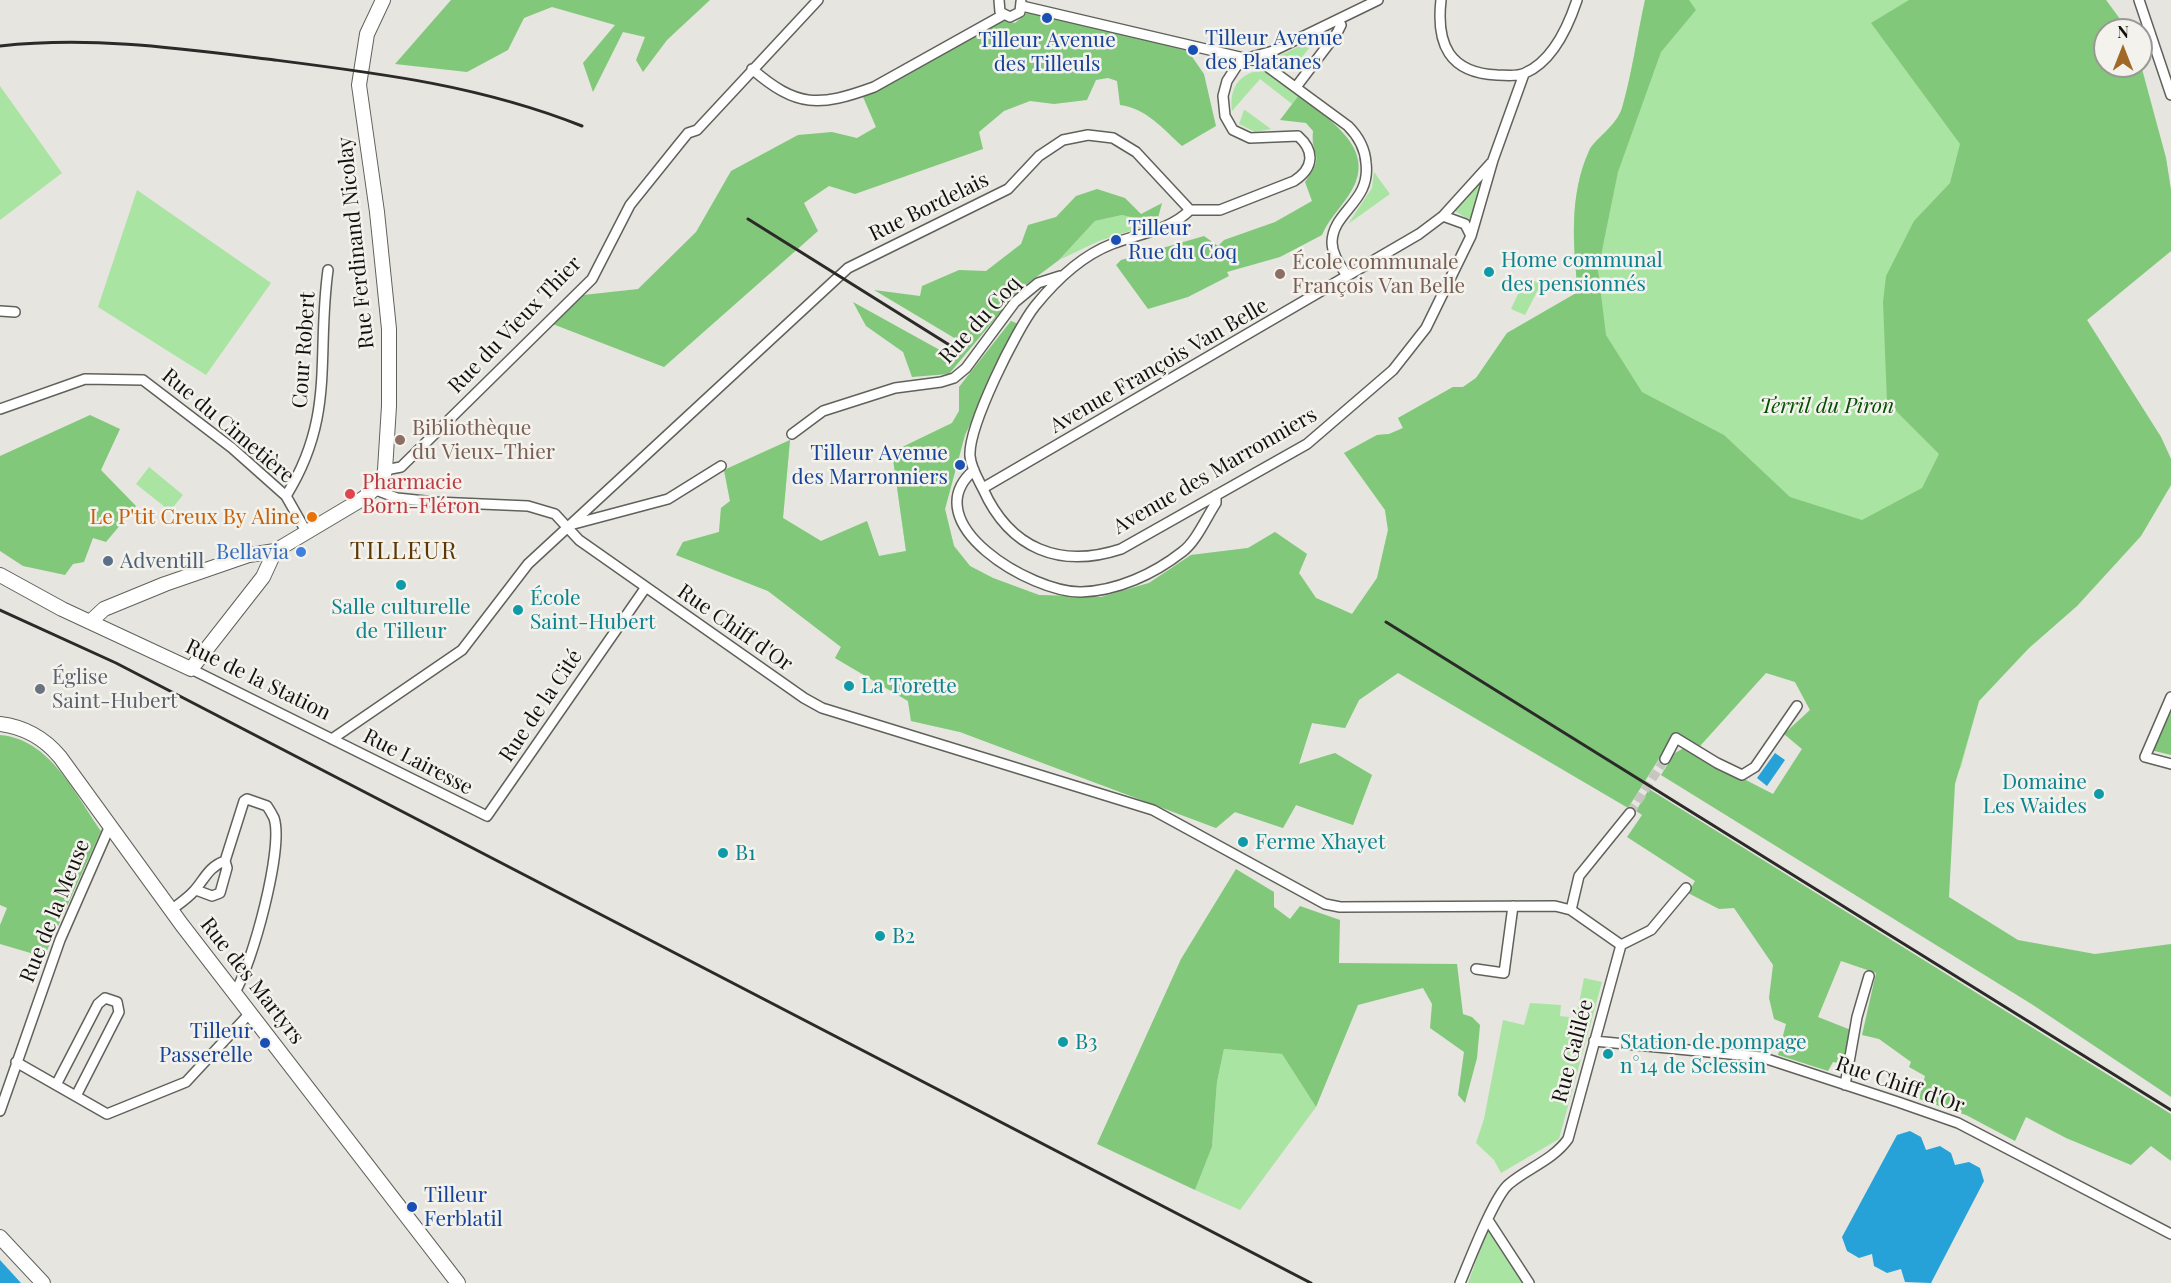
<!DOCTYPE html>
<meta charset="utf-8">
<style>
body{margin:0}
#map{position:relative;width:2171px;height:1283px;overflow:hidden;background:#e6e5df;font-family:"Playfair Display",serif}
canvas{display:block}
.north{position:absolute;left:2093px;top:18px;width:60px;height:60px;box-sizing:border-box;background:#f3f2ec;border:2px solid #999894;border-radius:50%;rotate:0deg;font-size:16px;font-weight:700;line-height:24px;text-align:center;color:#131211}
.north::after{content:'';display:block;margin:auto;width:21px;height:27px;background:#a16926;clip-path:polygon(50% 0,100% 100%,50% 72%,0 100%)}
</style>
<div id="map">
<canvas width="2171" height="1283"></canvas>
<div class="north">N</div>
</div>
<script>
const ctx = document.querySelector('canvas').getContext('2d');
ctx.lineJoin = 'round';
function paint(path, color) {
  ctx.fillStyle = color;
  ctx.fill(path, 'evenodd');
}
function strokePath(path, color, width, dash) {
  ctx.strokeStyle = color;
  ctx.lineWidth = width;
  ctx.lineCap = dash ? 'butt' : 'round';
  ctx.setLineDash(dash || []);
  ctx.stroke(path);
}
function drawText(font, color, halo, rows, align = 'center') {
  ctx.font = font + ' "Playfair Display",serif';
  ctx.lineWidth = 5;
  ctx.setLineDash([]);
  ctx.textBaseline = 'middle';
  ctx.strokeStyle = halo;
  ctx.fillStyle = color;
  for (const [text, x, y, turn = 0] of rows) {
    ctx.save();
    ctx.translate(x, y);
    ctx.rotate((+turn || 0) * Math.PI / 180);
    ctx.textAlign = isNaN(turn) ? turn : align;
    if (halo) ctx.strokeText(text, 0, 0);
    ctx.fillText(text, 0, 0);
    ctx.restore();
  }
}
paint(new Path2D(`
 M1645 0H2106L2128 30H2105V66H2141L2142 68 2166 158 2171 190V251L2087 320 2161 437 2171 459V485L2141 536 2077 606 2029 648 1979 701 1961 767 1895 888 1661 775 1675 753 1728 773 1773 794 1802 749 1784 734 1810 710 1795 682 1766 672 1700 746 1676 731 1398 673 1359 700 1345 728 1312 723 1299 764 1335 753 1372 775 1353 825 1296 805 1283 828 1235 812 1216 828 960 732 911 721 908 701 835 658 841 647 768 591 676 555 683 542 719 532 721 508 730 501 724 470 790 440 783 518 821 541 867 521 879 556 906 551 892 452 952 423 959 411V387L1011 321 1018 324 965 435 945 509 954 546 970 566 993 578 1039 595 1101 597 1149 583 1191 555 1248 548 1275 532 1307 554 1299 573 1316 598 1352 614 1377 578 1388 530 1385 510 1344 453 1377 435 1389 434 1403 428 1398 418 1453 387H1463L1476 378 1507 333 1578 292C1573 245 1569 195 1589 151 1594 139 1616 127 1622 108 1632 73 1637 36 1645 0Z
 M1325 34 1328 36 1324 44 1320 40 1314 42 1294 67 1285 60 1279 66 1277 61 1281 55Z
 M1262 70 1267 71 1299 95 1292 104 1260 79 1232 111C1229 88 1239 73 1262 70Z
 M0 86 62 173 0 220Z
 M1244 110H1245L1271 129 1255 132 1239 124Z
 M1374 172 1390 194 1348 224 1372 188Z
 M1481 180 1484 181 1471 221 1455 211Z
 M137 190 271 283 206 375 98 307Z
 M1122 215 1147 221 1148 225 1099 241 1059 260 1095 221Z
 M1526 277 1541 284 1525 315 1511 309Z
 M149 467 183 495 170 511 136 484Z
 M1584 978 1602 982 1559 1139 1501 1173 1494 1160 1476 1143 1484 1119 1503 1020 1524 1025 1530 1003 1561 1005 1560 1016 1576 1018Z
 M1224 1049 1282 1054 1316 1107 1240 1210 1195 1190 1212 1147 1217 1082Z
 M1488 1228 1523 1283H1468Z`), '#aae4a3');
paint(new Path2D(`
 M451 0H710L667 40 643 72 636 60 645 37 623 32 593 92 583 63 615 25 552 7 524 18 508 50 467 72 395 64Z
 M1645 0H1689L1696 10 1661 52 1618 172 1598 270 1606 335 1642 392 1724 435 1790 497 1862 520 1922 488 1939 454 1887 402 1883 302 1886 276 1914 221 1950 183 1960 144 1871 23 1909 0H2106L2128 30H2105V66H2141L2166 158 2171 190V251L2087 320 2161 437 2171 459V485L2141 536 2077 606 2029 648 1979 701 1955 784 1949 897 2018 940 2095 954 2171 944V1097L2033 1005 1661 775 1675 753 1684 748 1773 794 1802 749 1784 734 1810 710 1795 682 1766 673 1700 746 1676 732 1628 808 1398 673 1359 700 1345 728 1312 723 1299 764 1335 753 1372 775 1353 825 1296 805 1283 828 1235 812 1216 828 960 732 911 721 908 701 835 658 841 647 768 591 676 555 683 542 719 532 721 508 730 501 724 470 790 440 783 518 821 541 867 521 879 556 906 551 892 452 952 423 959 411V387L1011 321 1018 324 965 435 945 509 954 546 970 566 993 578 1039 595 1101 597 1149 583 1191 555 1248 548 1275 532 1307 554 1299 573 1316 598 1352 614 1377 578 1388 530 1385 510 1344 453 1377 435 1389 434 1403 428 1398 418 1453 387H1463L1476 378 1507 333 1578 292C1573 245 1569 195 1589 151 1594 139 1616 127 1622 108 1632 73 1637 36 1645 0Z
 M1027 13 1070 20 1188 51 1204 74 1216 126 1182 146C1163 129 1146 108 1120 105L1117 81 1108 78 1096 80 1087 100 1054 104 1030 101 1004 111 979 132 983 149 855 194 829 186 804 203 818 231 664 367 550 323 583 295 638 289 696 232 731 171 798 135 832 132 857 138 876 127 863 97 1000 20 1015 23Z
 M1299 95C1323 116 1373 144 1355 184 1347 202 1330 216 1322 235L1280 257 1227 272 1229 276 1188 297 1148 309 1116 265 1121 260 1204 236 1218 246 1224 240 1275 222 1312 201 1305 182C1327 152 1310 158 1313 131L1306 123 1280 120Z
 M1097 189 1125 198 1141 214 1162 203 1158 218 1147 221 1122 215 1095 221 1059 260 1019 290 949 374 912 377 903 352 866 326 853 302 947 354 956 339 874 290 920 296 922 286 959 270 986 271 1021 244 1028 225 1056 217 1076 196Z
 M90 415 120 429 101 470 136 506 106 542 93 538 84 562 73 564 65 575 23 566 0 551V456Z
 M2171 704V755L2146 749Z
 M0 735C50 739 75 794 101 831L44 957 0 944V925L7 908 0 905Z
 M1649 789 2171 1114V1161L2151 1146 2131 1165 2066 1138 2026 1117 2015 1141 1966 1115 1919 1099 1925 1076 1909 1067 1911 1062 1879 1039 1862 1035 1876 973 1841 961 1818 1017 1851 1030 1844 1064 1833 1062 1828 1071 1778 1055 1786 1024 1774 1019 1769 998 1773 965 1734 908 1719 909 1688 893 1695 881 1627 837 1642 815 1636 811Z
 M1236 869 1274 892V907L1290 919 1300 906 1340 920 1339 963 1457 964 1463 1014 1472 1017 1480 1025 1477 1058 1465 1103 1458 1095 1464 1052 1430 1028 1432 1004 1423 988 1358 1005 1316 1107 1282 1054 1224 1049 1217 1082 1212 1147 1195 1190 1097 1144 1181 959Z`), '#82c87b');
paint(new Path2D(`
 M1775 753 1785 760 1767 786 1757 778Z
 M1910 1131 1921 1137 1926 1150 1940 1146 1951 1153 1955 1165 1969 1162 1980 1168 1984 1181 1931 1283 1905 1282 1901 1269 1887 1273 1874 1266 1872 1254 1859 1258 1847 1251 1842 1237 1897 1135Z
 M0 1260 21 1283H0Z`), '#27a2d8');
strokePath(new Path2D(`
 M1630 813 1665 759`), '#c6c5c0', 9, [9, 4.5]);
const street = new Path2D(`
 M999 0 1000 12 1010 17 1020 12 1021 2
 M1441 0C1436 44 1449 73 1497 75 1506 75 1517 77 1525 73 1553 61 1568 27 1577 0
 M2139 0 2171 95
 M1022 6 1261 62 1348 126C1358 136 1365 148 1366 163 1371 202 1333 211 1332 242 1332 255 1341 266 1347 276
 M752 69C797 108 819 107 874 87L1003 15
 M1296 87 1337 33 1341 25 1338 20
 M1190 210C1169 231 1140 233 1112 244 1081 256 1056 280 1035 306 1016 330 968 427 970 456 971 468 978 479 983 489 1010 549 1060 569 1121 549L1307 444 1393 370 1426 328 1471 236 1493 160 1524 74
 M1443 216 1465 224 1471 236
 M0 311 15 312
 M0 409 85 379 143 380 232 448 286 496 307 533
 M792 434 823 411 895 388 941 382 954 378 966 368 1015 302 1038 283 1060 276
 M385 470 401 467 592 279 630 205 679 144 688 133 697 130 818 0
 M974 470C913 523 1032 593 1081 592 1117 591 1154 574 1182 552 1196 542 1206 518 1216 503V495
 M983 488 1419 234 1443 216 1491 163
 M376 490 397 498 435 502 528 506 555 514 579 540 804 698 822 708 1153 810 1325 904 1340 907 1555 906 1571 910 1621 945
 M286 496C336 416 316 357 328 270
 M570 525 668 499 721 466
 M191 669 487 816 646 587
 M2171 697 2145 757 2171 764
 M332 739 462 650 528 564 848 268 1008 189 1039 156 1063 140 1088 135 1113 138 1136 152 1190 210H1220L1294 181C1314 168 1315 151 1298 136L1250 138 1233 130 1225 116 1223 96 1227 81 1236 67 1248 58 1273 51 1378 0
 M1665 759 1676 738 1717 763 1742 775 1755 767 1797 706
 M196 890 212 896 220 893 227 868 225 861
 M171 910C179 904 188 898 194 891 204 880 209 866 225 861L244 801 247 799 267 806C269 809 272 814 274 818 284 848 252 965 235 992
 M1571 910 1579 876 1630 813
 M1621 945 1651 930 1686 888
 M1476 969 1504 973 1513 906
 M1594 1041 1761 1057 1898 1102 1958 1123 2171 1234
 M16 1062 107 1114 186 1082 250 1013
 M56 1085 98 1004 105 998 117 1002 119 1012 76 1096
 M1845 1085 1857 1017 1869 976
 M0 1111 60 940 109 828
 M1488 1220 1529 1283
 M1460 1283C1469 1262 1494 1196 1509 1184 1528 1168 1553 1160 1568 1139L1621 945`);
const secondary = new Path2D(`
 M0 575 62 609 191 669 263 577 275 551
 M90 622 104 609 165 584 249 555 275 551 364 498 382 482 385 470 389 406V329L377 212 359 85 367 34 383 0
 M0 724C25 727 44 738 60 757L182 925 458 1283
 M0 1237 43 1283`);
strokePath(street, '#61615c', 12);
strokePath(secondary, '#61615c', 16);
strokePath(street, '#fff', 9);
strokePath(secondary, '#fff', 14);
strokePath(new Path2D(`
 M0 46C90 36 178 48 267 59 377 73 479 85 582 126
 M748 219 951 346
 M0 610 116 663 1311 1283
 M1386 622 2171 1110`), '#2b2a29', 3);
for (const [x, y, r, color] of [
 [1047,18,6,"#1a4fb4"],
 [1193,50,6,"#1a4fb4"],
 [1116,240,6,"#1a4fb4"],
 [1489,272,6,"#0f9aa8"],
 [1280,274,6,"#8d6e63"],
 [400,440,6,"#8d6e63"],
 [960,465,6,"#1a4fb4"],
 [350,494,6,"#e0444e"],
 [312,517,6,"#e8710a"],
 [301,552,6,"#3f7fe0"],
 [108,561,6,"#5c6f8a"],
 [401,585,6,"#0f9aa8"],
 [518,610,6,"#0f9aa8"],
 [849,686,6,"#0f9aa8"],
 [40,689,6,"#6b7280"],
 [2099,794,6,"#0f9aa8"],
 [1243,842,6,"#0f9aa8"],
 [723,853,6,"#0f9aa8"],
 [880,936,6,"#0f9aa8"],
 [1063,1042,6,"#0f9aa8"],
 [265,1043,6,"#1a4fb4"],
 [1608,1054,6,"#0f9aa8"],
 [412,1207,6,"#1a4fb4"]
]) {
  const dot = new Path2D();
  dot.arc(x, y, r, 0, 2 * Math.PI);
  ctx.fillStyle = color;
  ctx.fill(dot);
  strokePath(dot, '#f3f2ec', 2);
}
drawText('21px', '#164399', '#f3f2ec', [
 ["Tilleur Avenue",1205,38],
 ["des Platanes",1205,62],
 ["Tilleur Avenue",1047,40,"center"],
 ["des Tilleuls",1047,64,"center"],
 ["Tilleur",1128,228],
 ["Rue du Coq",1128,252],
 ["Tilleur Avenue",948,453,"right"],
 ["des Marronniers",948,477,"right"],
 ["Tilleur",253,1031,"right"],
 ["Passerelle",253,1055,"right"],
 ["Tilleur",424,1195],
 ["Ferblatil",424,1219]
], 'left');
drawText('21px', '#131211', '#f3f2ec', [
 ["Rue Bordelais",929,207,-26],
 ["Rue Ferdinand Nicolay",356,243,-96],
 ["Rue du Coq",980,320,-48],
 ["Rue du Vieux Thier",515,325,-46],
 ["Cour Robert",304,350,-86],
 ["Avenue François Van Belle",1159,366,-30],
 ["Rue du Cimetière",228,426,40],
 ["Avenue des Marronniers",1215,471,-30],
 ["Rue Chiff d'Or",735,628,35],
 ["Rue de la Station",258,680,26],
 ["Rue de la Cité",541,706,-56],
 ["Rue Lairesse",418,762,27],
 ["Rue de la Meuse",55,911,-68],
 ["Rue des Martyrs",252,981,52],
 ["Rue Galilée",1573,1051,-75],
 ["Rue Chiff d'Or",1900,1085,19]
]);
drawText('21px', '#0d838f', '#f3f2ec', [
 ["Home communal",1501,260],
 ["des pensionnés",1501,284],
 ["École",530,598],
 ["Saint-Hubert",530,622],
 ["Salle culturelle",401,607,"center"],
 ["de Tilleur",401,631,"center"],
 ["La Torette",861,686],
 ["Domaine",2087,782,"right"],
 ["Les Waides",2087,806,"right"],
 ["Ferme Xhayet",1255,842],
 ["B1",735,853],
 ["B2",892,936],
 ["B3",1075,1042],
 ["Station de pompage",1620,1042],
 ["n°14 de Sclessin",1620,1066]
], 'left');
drawText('21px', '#785e54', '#f3f2ec', [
 ["École communale",1292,262],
 ["François Van Belle",1292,286],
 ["Bibliothèque",412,428],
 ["du Vieux-Thier",412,452]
], 'left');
drawText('italic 21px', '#025000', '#f3f2ec', [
 ["Terril du Piron",1827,406]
]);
drawText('21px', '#be3a42', '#f3f2ec', [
 ["Pharmacie",362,482],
 ["Born-Fléron",362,506]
], 'left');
drawText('21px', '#c56008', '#f3f2ec', [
 ["Le P'tit Creux By Aline",300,517]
], 'right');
drawText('21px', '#366cbe', '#f3f2ec', [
 ["Bellavia",289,552]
], 'right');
drawText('21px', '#4e5e75', '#f3f2ec', [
 ["Adventill",120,561]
], 'left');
drawText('21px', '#5b616d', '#f3f2ec', [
 ["Église",52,677],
 ["Saint-Hubert",52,701]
], 'left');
ctx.letterSpacing = '1.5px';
drawText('24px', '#5d3804', '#f3f2ec', [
 ["TILLEUR",404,552]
]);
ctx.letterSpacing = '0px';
</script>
